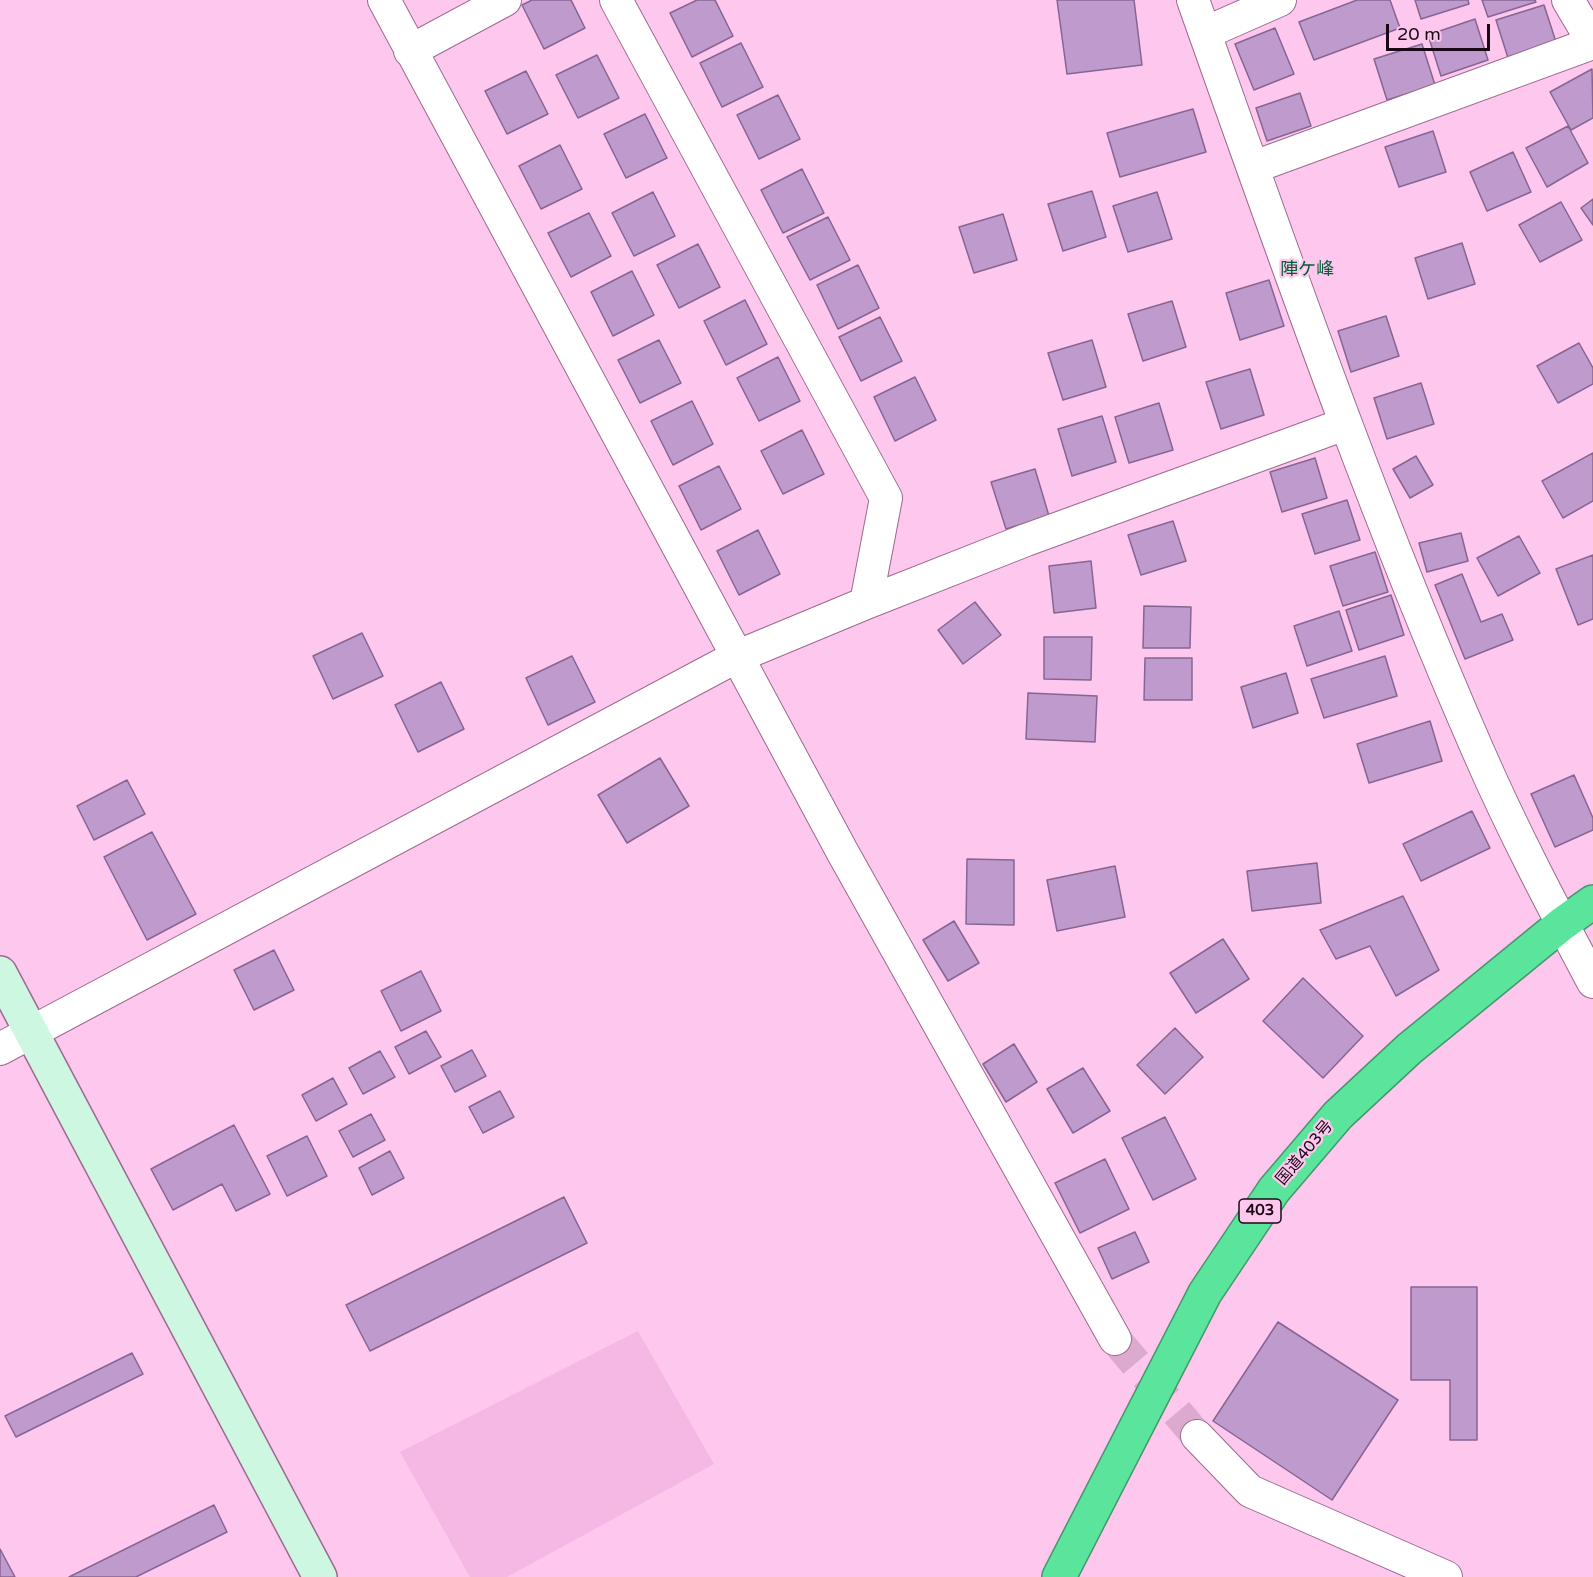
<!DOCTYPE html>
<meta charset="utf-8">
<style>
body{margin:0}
#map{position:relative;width:1593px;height:1577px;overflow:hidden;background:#fec7ee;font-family:"Varela Round",sans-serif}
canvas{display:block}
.scale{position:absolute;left:1386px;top:24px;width:104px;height:27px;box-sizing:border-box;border:3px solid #1b0816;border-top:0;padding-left:8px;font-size:18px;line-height:21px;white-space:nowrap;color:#1b0816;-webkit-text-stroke:4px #fec7ee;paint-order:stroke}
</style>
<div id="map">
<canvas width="1593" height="1577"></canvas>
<div class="scale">20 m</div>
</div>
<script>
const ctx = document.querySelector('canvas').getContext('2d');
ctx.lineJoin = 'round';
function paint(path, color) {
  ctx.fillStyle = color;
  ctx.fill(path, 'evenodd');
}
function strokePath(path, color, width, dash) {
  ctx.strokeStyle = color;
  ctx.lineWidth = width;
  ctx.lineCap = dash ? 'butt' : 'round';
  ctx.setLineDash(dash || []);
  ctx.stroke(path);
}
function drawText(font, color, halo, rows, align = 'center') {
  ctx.font = font + ' "Varela Round","Noto Sans JP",sans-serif';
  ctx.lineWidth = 4.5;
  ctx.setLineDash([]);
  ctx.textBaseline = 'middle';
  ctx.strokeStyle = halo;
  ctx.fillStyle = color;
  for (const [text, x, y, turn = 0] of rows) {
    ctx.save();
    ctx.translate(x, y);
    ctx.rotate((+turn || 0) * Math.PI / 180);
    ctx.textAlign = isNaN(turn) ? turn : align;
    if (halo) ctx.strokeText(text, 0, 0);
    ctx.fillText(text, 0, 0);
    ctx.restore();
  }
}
paint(new Path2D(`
 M638 1331 714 1464 507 1577H470L400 1452Z`), '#f5b7e3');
const building = new Path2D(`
 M532 0H571L585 28 544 49 522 5Z
 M697 0H715L733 36 692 57 670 13Z
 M1057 0H1134L1142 65 1067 74Z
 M1357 0H1390L1400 28 1314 60 1299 22Z
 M1415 0H1468L1469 4 1421 19Z
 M1482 0H1535L1536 2 1488 17Z
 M1544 5 1557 45 1509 61 1496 20Z
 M1475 19 1488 60 1441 76 1428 35Z
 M1275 28 1294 74 1254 90 1235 44Z
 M741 43 763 87 722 107 700 63Z
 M1422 44 1435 85 1387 100 1374 59Z
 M597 55 619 98 578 118 556 75Z
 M1592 69 1593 118 1571 130 1550 92Z
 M526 71 548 114 507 134 485 91Z
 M1300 93 1311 126 1267 141 1256 108Z
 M778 95 800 139 759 159 737 115Z
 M1193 109 1206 152 1120 177 1107 133Z
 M645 114 667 158 626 178 604 134Z
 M1568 126 1588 163 1547 187 1526 148Z
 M1433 131 1446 172 1399 187 1385 147Z
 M560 145 582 189 541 209 519 166Z
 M1513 152 1531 192 1487 211 1470 172Z
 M802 169 824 213 783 233 761 190Z
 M1092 191 1106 237 1063 251 1048 204Z
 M653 192 675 236 634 256 612 213Z
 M1157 192 1172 239 1128 252 1113 206Z
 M1593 199V225L1581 208Z
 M1561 202 1582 240 1540 262 1519 225Z
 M589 213 611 256 571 277 548 233Z
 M1003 214 1017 260 974 273 959 227Z
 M828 217 850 260 810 280 787 237Z
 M1462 243 1475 284 1428 299 1415 258Z
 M698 244 720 287 679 308 657 265Z
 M858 265 879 308 838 329 817 285Z
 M632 271 654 315 613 336 591 292Z
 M1269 280 1284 326 1240 340 1226 293Z
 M745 300 767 344 726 365 704 321Z
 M1172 301 1186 347 1143 361 1128 314Z
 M1386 316 1399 356 1351 372 1338 331Z
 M880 317 902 361 861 381 839 337Z
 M659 340 681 383 640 403 618 360Z
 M1092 340 1106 387 1063 400 1048 353Z
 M1579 343 1593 368V384L1558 403 1537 366Z
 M778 357 800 401 759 421 737 378Z
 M1250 369 1264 415 1221 429 1206 382Z
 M915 377 936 420 895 441 874 397Z
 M1421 383 1434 424 1387 439 1374 398Z
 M692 401 713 444 673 465 651 421Z
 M1159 403 1173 450 1129 463 1115 417Z
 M1102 416 1116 462 1072 476 1058 429Z
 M802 430 824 474 783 494 761 451Z
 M1593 453V501L1563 518 1542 481Z
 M1416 456 1433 485 1410 498 1393 469Z
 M1315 458 1327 498 1282 512 1270 472Z
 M719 466 741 509 701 530 679 486Z
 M1035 469 1049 516 1006 529 991 482Z
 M1347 500 1360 540 1315 554 1302 514Z
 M1173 521 1186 561 1141 575 1128 535Z
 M758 530 780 574 739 595 717 551Z
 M1461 533 1468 561 1427 572 1419 543Z
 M1519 536 1540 573 1498 596 1477 558Z
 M1375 552 1388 592 1343 606 1330 566Z
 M1593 555V619L1578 625 1556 569Z
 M1091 561 1096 608 1054 613 1049 566Z
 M1462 574 1481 622 1502 614 1513 640 1465 659 1435 585Z
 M1391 595 1404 635 1359 650 1346 610Z
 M975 602 1001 635 963 664 938 630Z
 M1144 606 1191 607 1190 648H1143Z
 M1339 611 1352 651 1307 666 1294 626Z
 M362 633 383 676 333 699 313 656Z
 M1044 637H1092L1091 680 1044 679Z
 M572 656 595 702 548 725 526 678Z
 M1385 656 1397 696 1324 718 1311 679Z
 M1145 658H1192V700H1144Z
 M1286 673 1298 713 1253 728 1241 687Z
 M441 682 464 729 418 752 395 705Z
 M1028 693 1097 696 1095 742 1026 739Z
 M1430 721 1442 761 1369 783 1357 744Z
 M660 758 689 806 627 843 598 795Z
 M1574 775 1593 818V830L1555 847 1531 794Z
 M127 780 145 814 94 840 77 806Z
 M1472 811 1490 848 1421 881 1403 844Z
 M152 832 196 914 147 940 104 857Z
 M967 859 1014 860V925L966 924Z
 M1317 863 1321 903 1252 911 1247 871Z
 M1115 866 1125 917 1057 931 1047 880Z
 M1403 896 1439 970 1396 996 1370 946 1336 959 1320 930Z
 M954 921 979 963 948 981 923 940Z
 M1223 939 1249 979 1196 1013 1170 973Z
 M274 950 294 990 254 1010 234 970Z
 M421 971 441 1011 401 1031 381 991Z
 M1303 978 1363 1036 1323 1078 1263 1021Z
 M1175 1028 1203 1057 1165 1094 1137 1065Z
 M426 1031 441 1057 409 1074 395 1047Z
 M1014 1044 1037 1082 1006 1102 983 1064Z
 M472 1050 486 1076 455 1092 441 1066Z
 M380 1051 395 1077 363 1094 349 1068Z
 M1083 1068 1110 1111 1073 1133 1047 1089Z
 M333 1078 347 1104 316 1121 302 1095Z
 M500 1091 514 1117 483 1133 469 1107Z
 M371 1114 385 1140 353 1157 339 1131Z
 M1165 1117 1196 1179 1153 1200 1122 1138Z
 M234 1125 270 1194 236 1211 222 1184 173 1210 151 1169Z
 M307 1136 327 1176 287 1196 267 1156Z
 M390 1151 404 1178 372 1195 359 1168Z
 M1105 1159 1129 1209 1080 1233 1055 1183Z
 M564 1197 587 1243 370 1351 346 1305Z
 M1135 1232 1149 1262 1112 1279 1098 1248Z
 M1411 1287H1477V1440H1450V1380H1411Z
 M1278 1322 1398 1400 1332 1500 1213 1421Z
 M132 1353 143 1374 16 1437 5 1416Z
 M214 1505 227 1532 136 1577H69Z
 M0 1549 15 1577H0Z`);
paint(building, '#bf9acc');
strokePath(building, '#876593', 1.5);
strokePath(new Path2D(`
 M1115 1339 1197 1436`), '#dcaace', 32, [32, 16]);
const street = new Path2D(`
 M384 0 843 853 1115 1339
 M616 0 886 498 866 603
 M1193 0C1283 253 1371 507 1479 753 1513 831 1553 907 1593 982
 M1568 0 1593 42
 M1205 33 1280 0
 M410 51 505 0
 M1254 167 1593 43
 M0 1049 736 657 866 603 1026 540 1345 424
 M1197 1436 1250 1491 1446 1577`);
const secondary = new Path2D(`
 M0 973 320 1577`);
const highway = new Path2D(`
 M1059 1577 1205 1293 1274 1190 1338 1115 1409 1049 1562 924 1593 902`);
strokePath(street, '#9c6a8e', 34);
strokePath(secondary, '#9c6a8e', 36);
strokePath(highway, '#45976d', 36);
strokePath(street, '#fff', 32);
strokePath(secondary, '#cef7e1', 33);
strokePath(highway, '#5be49c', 33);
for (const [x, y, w] of [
 [1260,1211,42]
]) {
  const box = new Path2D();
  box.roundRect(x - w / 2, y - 12, w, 24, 4.5);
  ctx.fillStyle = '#fec7ee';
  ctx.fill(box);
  strokePath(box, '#1b0816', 1.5);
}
drawText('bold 15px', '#1b0816', null, [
 ["403",1260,1211]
]);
drawText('16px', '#1b0816', '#fec7ee', [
 ["国道403号",1305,1153,-50]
]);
drawText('18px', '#005d36', '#fec7ee', [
 ["陣ケ峰",1307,270]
]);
</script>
